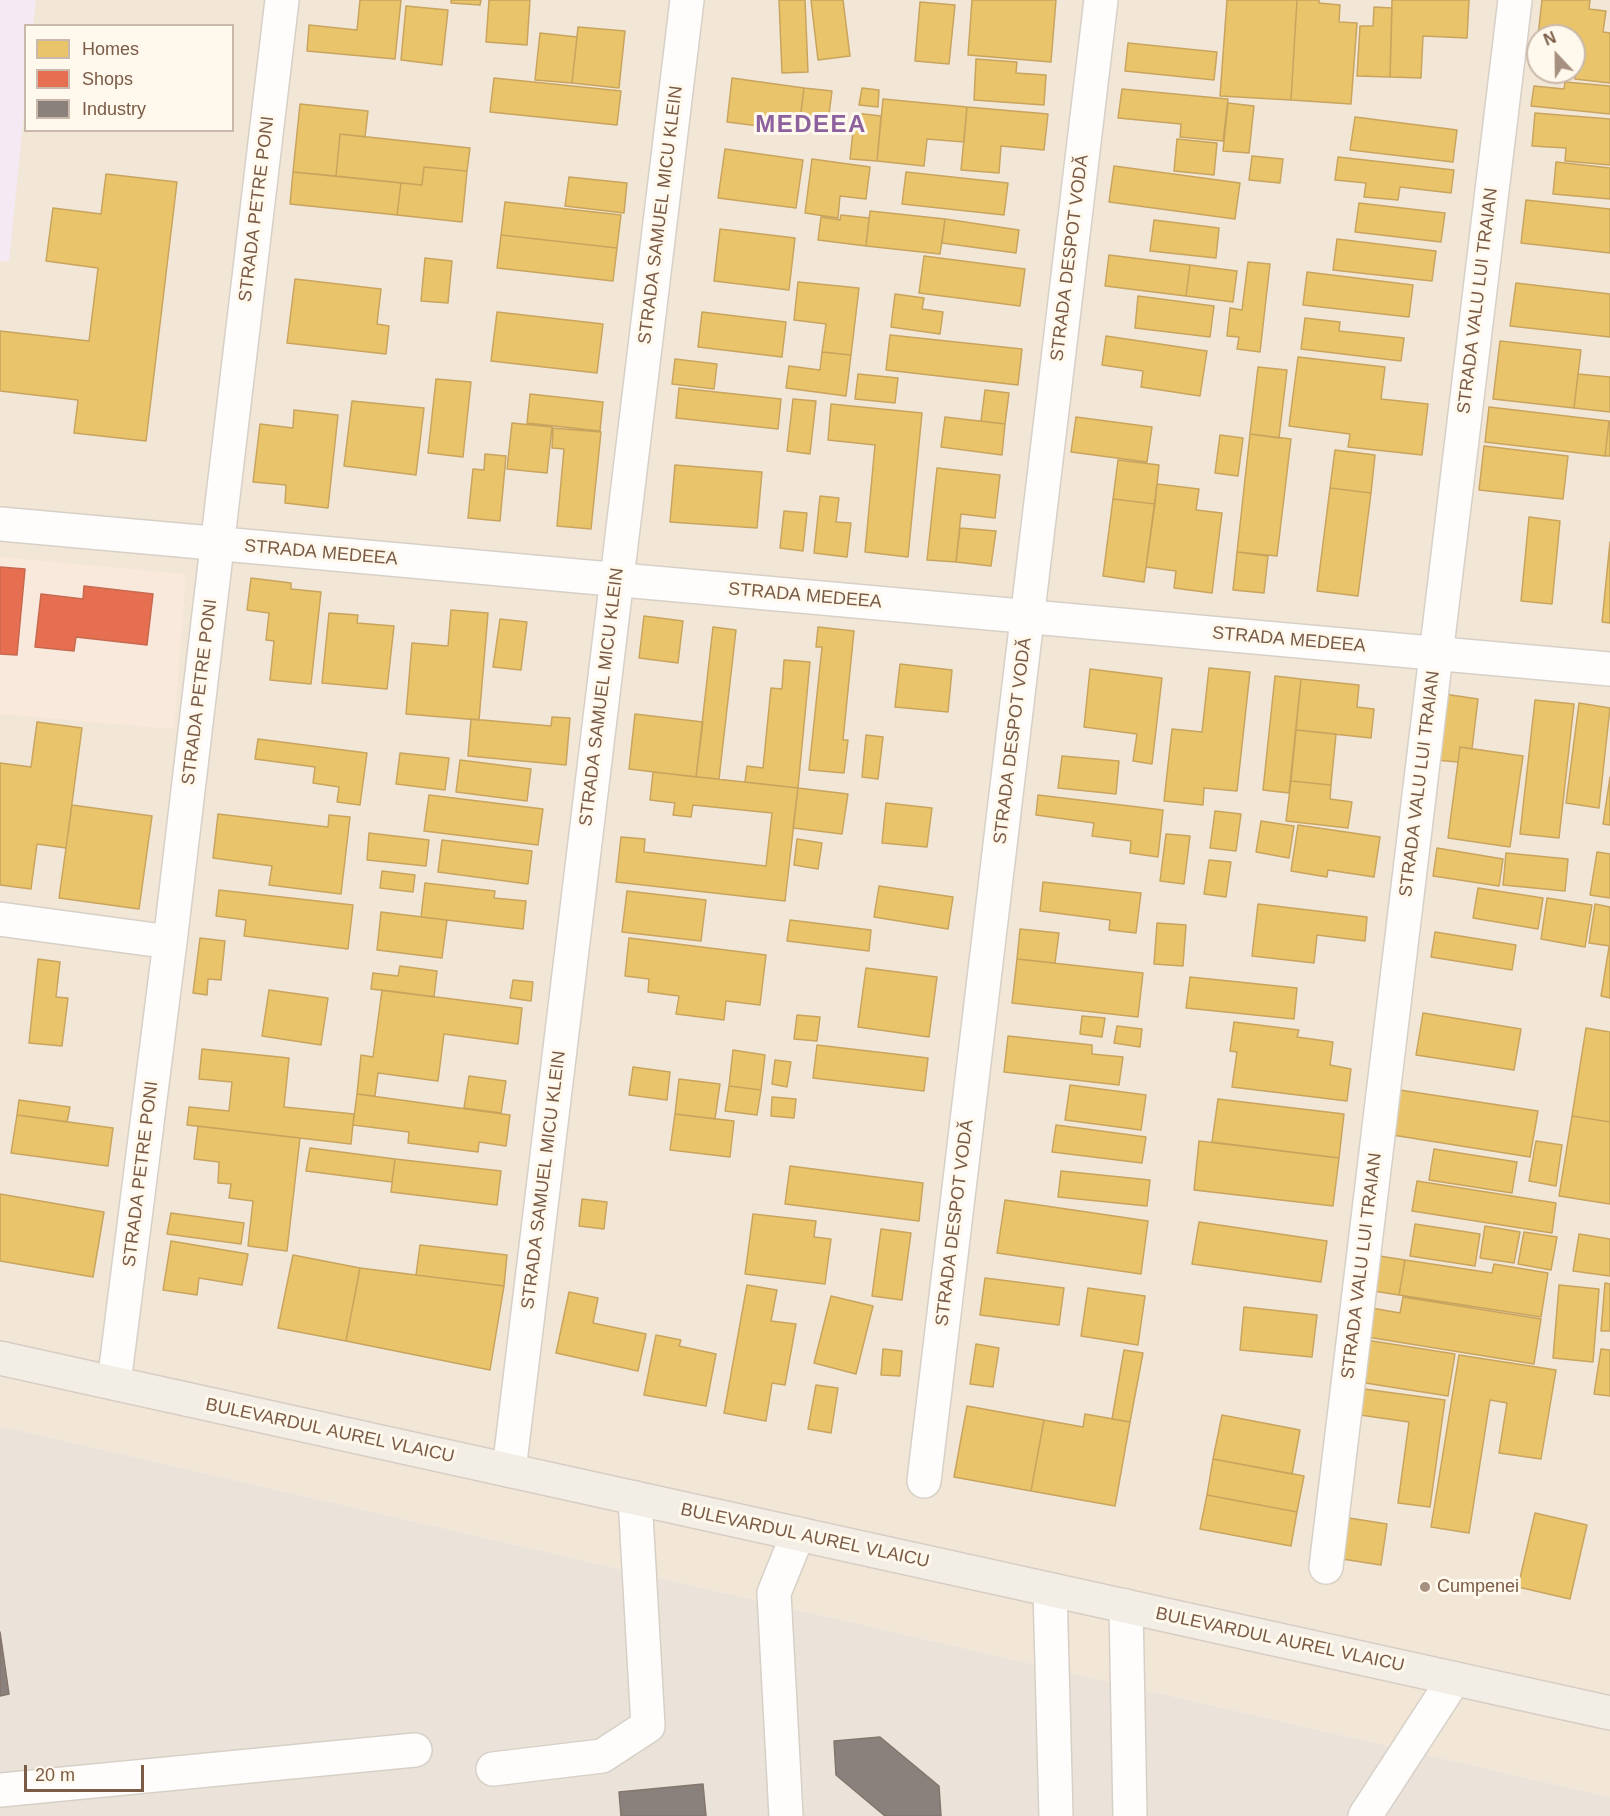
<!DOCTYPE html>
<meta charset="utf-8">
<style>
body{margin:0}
#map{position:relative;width:1610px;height:1816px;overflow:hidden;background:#f8f3e9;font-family:Arial,sans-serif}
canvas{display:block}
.legend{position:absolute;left:24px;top:24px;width:210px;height:108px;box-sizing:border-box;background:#fff8ec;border:2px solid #cab9aa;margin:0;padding:8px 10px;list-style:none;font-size:18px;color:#7a5b46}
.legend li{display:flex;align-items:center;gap:12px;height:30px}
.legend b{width:30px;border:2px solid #cab9aa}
.north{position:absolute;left:1526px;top:24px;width:60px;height:60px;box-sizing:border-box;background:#fff8ec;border:2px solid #cab9aa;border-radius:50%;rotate:338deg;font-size:16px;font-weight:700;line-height:24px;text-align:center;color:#7a5b46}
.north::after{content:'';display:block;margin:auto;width:21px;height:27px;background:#a6907f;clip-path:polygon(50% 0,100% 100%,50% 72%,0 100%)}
.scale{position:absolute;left:24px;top:1765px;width:120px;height:27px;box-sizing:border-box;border:3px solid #7a5b46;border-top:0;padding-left:8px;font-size:18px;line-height:21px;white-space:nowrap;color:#7a5b46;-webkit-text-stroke:4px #fff8ec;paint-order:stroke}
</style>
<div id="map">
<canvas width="1610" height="1816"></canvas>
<ul class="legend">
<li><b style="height:16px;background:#e9c46a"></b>Homes</li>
<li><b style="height:16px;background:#e76f51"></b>Shops</li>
<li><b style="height:16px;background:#8a817c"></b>Industry</li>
</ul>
<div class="north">N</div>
<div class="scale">20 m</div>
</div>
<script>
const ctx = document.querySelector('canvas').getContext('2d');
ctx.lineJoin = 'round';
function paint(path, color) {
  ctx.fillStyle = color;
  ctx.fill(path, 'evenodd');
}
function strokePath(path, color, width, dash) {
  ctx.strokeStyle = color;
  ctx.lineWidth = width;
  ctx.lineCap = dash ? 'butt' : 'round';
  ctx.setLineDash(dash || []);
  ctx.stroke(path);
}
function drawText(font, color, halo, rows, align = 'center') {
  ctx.font = font + ' Arial,sans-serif';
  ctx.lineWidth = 6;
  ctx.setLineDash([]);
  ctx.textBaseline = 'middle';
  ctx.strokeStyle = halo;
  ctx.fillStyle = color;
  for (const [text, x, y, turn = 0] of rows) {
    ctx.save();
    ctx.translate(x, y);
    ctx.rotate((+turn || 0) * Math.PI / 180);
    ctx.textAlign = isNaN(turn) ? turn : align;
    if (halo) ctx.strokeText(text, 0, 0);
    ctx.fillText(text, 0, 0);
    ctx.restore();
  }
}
paint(new Path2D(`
 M0 0H1610V1797L0 1426ZM26 26H232V130H26ZM1538 36H1574V72H1538Z`), '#f2e6d6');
paint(new Path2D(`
 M0 557 186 574 174 729 0 714Z`), '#f9e8dc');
paint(new Path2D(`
 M0 1426 1610 1797V1816H0Z`), '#ebe3da');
paint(new Path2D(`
 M0 0H36L33 25 26 26 25 103 9 262 0 261Z`), '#f5e9f3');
const homes = new Path2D(`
 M360 0H401L395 59 307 51 309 25 357 30Z
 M451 0H481L480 5 451 3Z
 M489 0H530L527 45 486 42Z
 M779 0H805L808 72 782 73Z
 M811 0H843L850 56 818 60Z
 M972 0H1056L1051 62 968 55Z
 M1227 0H1297L1291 100 1220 96Z
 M1297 0H1319V3L1340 5 1339 22 1357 23 1351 104 1291 100Z
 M1392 0H1469L1467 38 1423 36 1421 78 1390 77Z
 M1542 0H1590L1589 9 1606 11 1603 32 1610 33V83L1575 79 1577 61H1574V36H1538Z
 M920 2 955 5 949 64 915 61Z
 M406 6 448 10 442 65 401 60Z
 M1374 7 1392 8 1390 77 1357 76 1360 26H1373Z
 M578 27 625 31 619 88 572 83Z
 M540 33 577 37 572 83 535 80Z
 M1128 43 1217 52 1214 80 1125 71Z
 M976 59 1017 62 1016 73 1046 75 1044 105 974 100Z
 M494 78 621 91 617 125 490 112Z
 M732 78 804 88 799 131 727 122Z
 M1565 82 1610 86V114L1531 106 1534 86 1564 89Z
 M804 88 832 91 828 122 800 119Z
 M862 88 879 90 878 107 859 105Z
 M1122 89 1228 99 1223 141 1180 137 1181 124 1118 118Z
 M883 99 967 107 964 142 927 139 924 166 877 161Z
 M1228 103 1254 106 1249 153 1223 151Z
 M300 104 368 111 365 137 340 134 336 176 293 172Z
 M967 107 1048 114 1044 150 1001 146 999 173 961 170Z
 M855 113 881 116 877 161 850 159Z
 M1535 113 1610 119V165L1565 161 1566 148 1532 146Z
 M1355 117 1457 130 1453 162 1350 150Z
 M340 134 470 148 467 171 424 167 422 185 336 176Z
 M1177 139 1217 143 1214 175 1174 171Z
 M725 149 803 160 796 208 718 198Z
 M1252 156 1283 159 1280 183 1249 180Z
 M1338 157 1454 170 1451 193 1400 187 1398 200 1364 197 1366 183 1335 180Z
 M812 159 870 167 866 199 840 196 838 218 805 213Z
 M1556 162 1610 168V199L1553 194Z
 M1114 166 1240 183 1235 219 1109 202Z
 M424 167 467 171 462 222 397 215 401 183 422 185Z
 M293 172 401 183 397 215 290 204Z
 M906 172 1008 183 1004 215 902 204Z
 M106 174 177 182 146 441 74 433 78 400 0 391V331L89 341 98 268 46 261 53 208 101 214Z
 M569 177 627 183 624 213 565 206Z
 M1526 200 1610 209V253L1521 243Z
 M505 202 621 215 617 248 501 235Z
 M1359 203 1445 213 1441 242 1355 232Z
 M870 211 945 219 940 254 866 246Z
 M841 215 869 218 866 246 818 240 821 217 840 220Z
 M945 219 1019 230 1016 253 942 243Z
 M1154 220 1219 228 1216 258 1150 251Z
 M720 229 795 238 789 290 714 281Z
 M501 235 617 248 613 281 497 268Z
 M1337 239 1436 251 1432 281 1333 270Z
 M1109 255 1190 265 1186 296 1105 286Z
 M924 256 1025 269 1020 306 919 293Z
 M425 258 452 261 448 303 421 301Z
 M1248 262 1270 264 1260 352 1237 349 1239 337 1227 336 1230 308 1242 310Z
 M1190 265 1237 271 1233 302 1186 296Z
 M1307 272 1413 285 1409 317 1303 305Z
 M295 279 381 289 377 324 389 326 386 354 287 343Z
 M798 282 859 288 851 355 822 352 826 324 794 320Z
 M1516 283 1610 294V337L1510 326Z
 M895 294 924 298 922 309 943 312 940 334 891 327Z
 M1138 296 1214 306 1210 337 1135 328Z
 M497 312 603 324 597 373 491 361Z
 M702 312 786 322 782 357 698 347Z
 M1305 318 1340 322 1339 331 1404 338 1401 361 1301 349Z
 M890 335 1022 349 1018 385 886 370Z
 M1106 336 1207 351 1200 396 1141 387 1143 371 1102 365Z
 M1500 341 1581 350 1574 408 1493 399Z
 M822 352 851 355 846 396 786 388 789 366 820 370Z
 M1298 357 1385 367 1381 399 1428 404 1422 455 1348 447 1350 434 1289 426Z
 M675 359 717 364 714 389 672 384Z
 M1258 367 1287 370 1279 438 1250 434Z
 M858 374 898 378 895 403 855 399Z
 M1578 374 1610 377V412L1574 408Z
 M436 379 471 382 463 457 428 453Z
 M679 388 781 399 778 429 676 418Z
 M985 390 1009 393 1005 424 981 421Z
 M530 394 603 402 600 431 527 423Z
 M793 399 816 401 810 454 787 451Z
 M352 401 424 408 416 475 344 466Z
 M831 404 922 413 908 557 865 552 875 445 828 440Z
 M1489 407 1609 421 1605 456 1485 442Z
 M294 410 338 415 328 508 285 503 286 485 253 482 260 424 293 428Z
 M945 417 1005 424 1002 455 941 447Z
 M1076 417 1152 427 1147 462 1071 452Z
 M1609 421H1610V456H1605Z
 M512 423 552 427 547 473 507 469Z
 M553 428 601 432 591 529 557 526 564 449 552 448Z
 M1250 434 1291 439 1277 556 1237 552Z
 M1220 435 1243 438 1238 476 1215 473Z
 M1484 446 1568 456 1563 499 1479 490Z
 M1335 450 1375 455 1371 493 1330 488Z
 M485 454 506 456 500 521 468 518 473 469 484 470Z
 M1118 460 1159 465 1155 504 1113 499Z
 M675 465 762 472 757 528 670 522Z
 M937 468 1000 475 995 518 961 514 956 562 927 560Z
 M1157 484 1199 489 1196 510 1222 513 1212 593 1174 588 1176 571 1146 567Z
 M1330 488 1371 493 1358 596 1317 591Z
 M820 496 839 498 836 522 851 523 847 557 814 553Z
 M1113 499 1155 504 1144 582 1103 576Z
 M784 511 807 513 803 551 780 548Z
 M1529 517 1560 521 1552 604 1521 601Z
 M960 528 996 531 991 566 956 562Z
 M1610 542V623L1602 622Z
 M1237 552 1268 556 1264 593 1233 590Z
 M251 578 291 583V589L321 592 311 684 270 680 274 641 266 640 269 613 247 610Z
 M451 610 488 613 479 720 406 714 412 643 448 646Z
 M329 613 358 615 357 623 394 626 387 689 322 683Z
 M644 616 683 621 678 663 639 658Z
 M500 619 527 622 521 670 493 667Z
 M713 627 736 630 719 779 696 777Z
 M818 627 854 631 843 740H848L844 773 809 770 822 647H816Z
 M784 660 810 662 798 788 745 782 747 766 763 768 771 688 782 689Z
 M900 664 952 670 948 712 895 707Z
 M1209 668 1250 672 1237 791 1204 788 1203 805 1164 801 1172 729 1202 732Z
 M1090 669 1162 678 1152 764 1133 761 1137 734 1084 727Z
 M1275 676 1301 679 1289 793 1263 790Z
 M1301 679 1359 685 1357 707 1374 709 1371 738 1296 730Z
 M1444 694 1478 699 1472 749 1460 747 1458 762 1435 760Z
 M1535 700 1574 704 1559 838 1520 834Z
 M1579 703 1610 708 1599 808 1566 803Z
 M635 714 703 722 696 777 629 769Z
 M552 717 570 718 566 765 468 756 471 719 551 726Z
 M37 722 82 728 66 848 37 844 31 889 0 885V763L31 767Z
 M1296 730 1336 734 1331 785 1291 781Z
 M866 735 883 737 878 779 862 777Z
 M258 739 367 753 360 805 337 802 339 787 313 783 315 767 255 759Z
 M1460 747 1523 756 1510 847 1448 838Z
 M400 753 449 758 445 790 396 784Z
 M1062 756 1119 761 1116 794 1058 788Z
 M460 760 531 769 527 801 456 792Z
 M653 772 798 788 785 901 616 882 621 837 645 839 644 852 766 866 772 813 693 805 691 817 673 815 675 803 650 800Z
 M1610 777V825L1603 824Z
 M1291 781 1331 785 1330 799 1352 802 1348 828 1286 821Z
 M798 788 848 794 842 834 793 828Z
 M429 795 543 809 538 845 424 831Z
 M1038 795 1163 810 1158 857 1130 853 1131 841 1092 836 1094 823 1036 815Z
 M886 803 932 808 927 847 882 843Z
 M72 805 152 816 139 909 59 898Z
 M1215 811 1241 814 1236 851 1210 848Z
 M218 814 328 827 329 815 350 817 341 894 269 885 272 866 213 858Z
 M1261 821 1294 826 1289 858 1256 852Z
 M1298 825 1380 837 1374 877 1328 870 1327 877 1291 871Z
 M369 833 429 840 426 866 367 860Z
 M1166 834 1190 836 1184 884 1160 881Z
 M797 839 822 843 818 869 794 865Z
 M442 840 532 851 528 884 438 872Z
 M1437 848 1503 859 1499 886 1433 876Z
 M1597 852 1610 854V898L1590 895Z
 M1506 853 1568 859 1565 891 1503 885Z
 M1209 860 1231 862 1226 897 1204 894Z
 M382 871 415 875 413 892 380 888Z
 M1043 882 1141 893 1136 933 1109 930 1110 920 1040 911Z
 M425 883 495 891 494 898 526 901 523 929 421 917Z
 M879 886 953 897 948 929 874 917Z
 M1478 888 1543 898 1538 929 1473 918Z
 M219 890 353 905 348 949 244 936 246 920 216 916Z
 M627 891 706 900 701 941 622 932Z
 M1547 898 1592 905 1585 947 1541 939Z
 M1258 904 1367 917 1365 941 1317 935 1314 963 1252 956Z
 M1595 904 1610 907V946L1589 943Z
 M381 912 447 920 442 958 377 950Z
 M790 920 871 930 869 951 787 941Z
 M1157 923 1186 925 1183 966 1154 964Z
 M1020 929 1059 933 1055 963 1017 959Z
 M1435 932 1516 945 1512 970 1431 957Z
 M200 938 225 941 221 980 208 979 207 995 193 993Z
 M629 938 766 955 760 1005 726 1001 724 1020 676 1014 679 996 648 992 649 979 625 976Z
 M1609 947H1610V998L1601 996Z
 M38 959 60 962 56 997 68 998 62 1046 29 1043Z
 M1017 959 1143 973 1138 1017 1012 1003Z
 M400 966 437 971 434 997 371 989 373 973 398 976Z
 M866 968 937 977 929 1037 858 1027Z
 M1190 977 1297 988 1294 1019 1186 1008Z
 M513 980 533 982 531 1001 510 998Z
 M269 990 328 998 321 1045 262 1036Z
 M382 990 522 1008 518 1044 444 1034 438 1081 378 1073 375 1096 357 1094 361 1055 373 1057Z
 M1423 1013 1521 1029 1514 1070 1416 1055Z
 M797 1015 820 1017 817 1041 794 1039Z
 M1082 1016 1105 1018 1102 1037 1080 1034Z
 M1234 1022 1299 1030 1297 1037 1333 1042 1330 1065 1351 1069 1347 1101 1232 1087 1237 1052 1230 1051Z
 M1117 1026 1142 1029 1140 1047 1114 1043Z
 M1586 1028 1610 1032V1122L1572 1116Z
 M1008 1036 1092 1045V1054L1123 1057 1119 1085 1004 1072Z
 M817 1045 928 1058 924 1091 813 1078Z
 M202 1049 289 1058 284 1107 354 1114 351 1144 187 1125 189 1107 229 1111 232 1082 199 1079Z
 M733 1050 765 1055 761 1090 729 1086Z
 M775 1060 791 1062 787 1087 772 1084Z
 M633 1067 670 1072 667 1100 629 1095Z
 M469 1076 506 1081 501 1113 464 1108Z
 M679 1079 720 1084 715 1119 675 1114Z
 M1070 1085 1146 1095 1141 1130 1065 1120Z
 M729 1086 761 1090 757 1115 725 1111Z
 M1393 1089 1538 1111 1530 1157 1386 1134Z
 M357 1094 510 1115 506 1146 479 1142 478 1152 408 1143 409 1132 353 1125Z
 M772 1097 796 1099 794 1118 771 1116Z
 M1218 1099 1344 1114 1339 1158 1212 1142Z
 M19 1100 70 1107 67 1122 17 1115Z
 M675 1114 734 1121 730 1157 670 1150Z
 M17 1115 113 1128 108 1166 11 1153Z
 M1572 1116 1610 1122V1204L1559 1196Z
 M1056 1125 1146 1137 1142 1163 1052 1152Z
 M198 1126 300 1138 287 1251 248 1246 253 1201 229 1198 231 1184 218 1183 219 1162 194 1159Z
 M1199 1141 1339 1158 1333 1206 1194 1190Z
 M1536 1141 1562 1145 1556 1186 1529 1181Z
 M310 1148 395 1159 392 1182 306 1171Z
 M1434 1149 1517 1162 1512 1193 1429 1180Z
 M395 1159 501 1171 497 1205 391 1192Z
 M790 1166 923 1183 919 1221 785 1204Z
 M1061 1171 1150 1180 1147 1206 1058 1197Z
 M1417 1181 1556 1203 1552 1233 1412 1211Z
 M0 1194 104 1212 93 1277 0 1261Z
 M582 1199 607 1202 604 1229 579 1226Z
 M1005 1200 1148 1221 1141 1274 997 1253Z
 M171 1213 244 1223 241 1244 167 1234Z
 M753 1214 816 1221 814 1237 831 1239 825 1284 745 1274Z
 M1199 1222 1327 1241 1321 1282 1192 1264Z
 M1415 1224 1480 1234 1475 1266 1410 1256Z
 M1485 1226 1520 1232 1514 1263 1480 1258Z
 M881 1229 911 1233 902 1300 872 1296Z
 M1524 1232 1557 1237 1551 1270 1518 1264Z
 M1579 1234 1610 1239V1276L1573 1271Z
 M171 1241 248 1254 242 1285 199 1278 197 1295 163 1290Z
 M420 1245 507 1255 504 1286 416 1275Z
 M293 1255 360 1268 346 1341 278 1328Z
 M1373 1255 1405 1260 1399 1295 1367 1290Z
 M1405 1260 1492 1273 1494 1264 1548 1273 1541 1317 1399 1295Z
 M360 1268 504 1286 490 1370 346 1341Z
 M985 1278 1064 1288 1059 1325 980 1315Z
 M1605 1283 1610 1284V1331H1601Z
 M747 1285 777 1290 771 1321 796 1324 785 1385 772 1383 766 1421 724 1413Z
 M1559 1285 1599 1289 1593 1362 1553 1358Z
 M1088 1288 1145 1296 1138 1345 1081 1336Z
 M569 1292 598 1298 593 1323 646 1334 638 1371 556 1353Z
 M831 1296 873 1306 856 1374 814 1363Z
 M1403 1297 1541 1319 1534 1364 1361 1336 1366 1307 1400 1313Z
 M1244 1307 1317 1315 1312 1357 1240 1350Z
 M656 1335 681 1340 679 1346 716 1354 706 1406 644 1395Z
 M1366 1340 1455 1354 1448 1396 1359 1382Z
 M976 1344 999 1348 993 1387 970 1384Z
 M883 1349 902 1351 900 1376 881 1375Z
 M1601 1349 1610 1350V1396L1594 1394Z
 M1124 1350 1143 1353 1130 1422 1112 1419Z
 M1459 1355 1556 1370 1541 1459 1499 1453 1507 1403 1490 1400 1469 1533 1431 1527Z
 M816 1385 838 1388 831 1433 808 1429Z
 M1364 1389 1445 1400 1430 1507 1398 1503 1409 1422 1360 1415Z
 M967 1406 1044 1420 1031 1491 954 1477Z
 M1085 1414 1130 1422 1115 1506 1031 1491 1044 1420 1083 1427Z
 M1222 1415 1300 1430 1292 1474 1213 1459Z
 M1213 1459 1304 1476 1297 1512 1207 1495Z
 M1207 1495 1297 1512 1291 1546 1200 1529Z
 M1535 1513 1587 1525 1570 1599 1518 1587Z
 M1349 1518 1387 1524 1381 1565 1342 1559Z`);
paint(homes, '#e9c46a');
strokePath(homes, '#c8a45f', 1.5);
const shops = new Path2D(`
 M0 567 25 569 17 655 0 654Z
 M84 586 153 594 147 645 76 637 74 651 35 647 41 594 83 599Z`);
paint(shops, '#e76f51');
strokePath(shops, '#c6694e', 1.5);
const industry = new Path2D(`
 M0 1632 9 1694 0 1696Z
 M880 1737 939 1786 941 1816H885L836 1775 834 1741Z
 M703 1784 706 1816H621L619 1792Z`);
paint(industry, '#8a817c');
strokePath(industry, '#85766c', 1.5);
const minor = new Path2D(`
 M0 524 1610 669
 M0 919 170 942
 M114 1383 170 942 282 0
 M509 1470 687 0
 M924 1481 1101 0
 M1326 1567 1515 0
 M1050 1590 1056 1816
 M1126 1606 1130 1816
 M493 1769 602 1756 648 1726 635 1498
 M0 1790 415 1750
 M786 1816 774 1593 798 1534
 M1365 1816 1454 1679`);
const major = new Path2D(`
 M0 1358 1610 1713`);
strokePath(minor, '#d7d0c7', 36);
strokePath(major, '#d8cdc4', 36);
strokePath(minor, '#fefdfc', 33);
strokePath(major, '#f3eee5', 33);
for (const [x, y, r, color] of [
 [1425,1587,6,"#a6907f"]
]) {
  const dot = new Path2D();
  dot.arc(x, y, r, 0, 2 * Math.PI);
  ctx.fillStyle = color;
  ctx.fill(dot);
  strokePath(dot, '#fff8ec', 2);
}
drawText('18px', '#7a5b46', '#fff8ec', [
 ["STRADA PETRE PONI",257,209,-83],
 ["STRADA SAMUEL MICU KLEIN",661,215,-83],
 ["STRADA DESPOT VODĂ",1070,258,-83],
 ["STRADA VALU LUI TRAIAN",1478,301,-83],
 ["STRADA MEDEEA",321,553,5],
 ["STRADA MEDEEA",805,596,5],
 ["STRADA MEDEEA",1289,640,5],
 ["STRADA PETRE PONI",200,692,-83],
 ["STRADA SAMUEL MICU KLEIN",602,697,-83],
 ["STRADA DESPOT VODĂ",1013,741,-83],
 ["STRADA VALU LUI TRAIAN",1420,784,-83],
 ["STRADA PETRE PONI",141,1174,-83],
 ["STRADA SAMUEL MICU KLEIN",544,1180,-83],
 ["STRADA DESPOT VODĂ",955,1223,-83],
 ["STRADA VALU LUI TRAIAN",1362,1266,-83],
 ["BULEVARDUL AUREL VLAICU",330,1431,12],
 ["BULEVARDUL AUREL VLAICU",805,1536,12],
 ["BULEVARDUL AUREL VLAICU",1280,1640,12]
]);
drawText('18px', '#7a5b46', '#fff8ec', [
 ["Cumpenei",1437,1587]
], 'left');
ctx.letterSpacing = '1.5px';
drawText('bold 24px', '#8c619e', '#fff8ec', [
 ["MEDEEA",811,125]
]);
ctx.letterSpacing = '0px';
</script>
